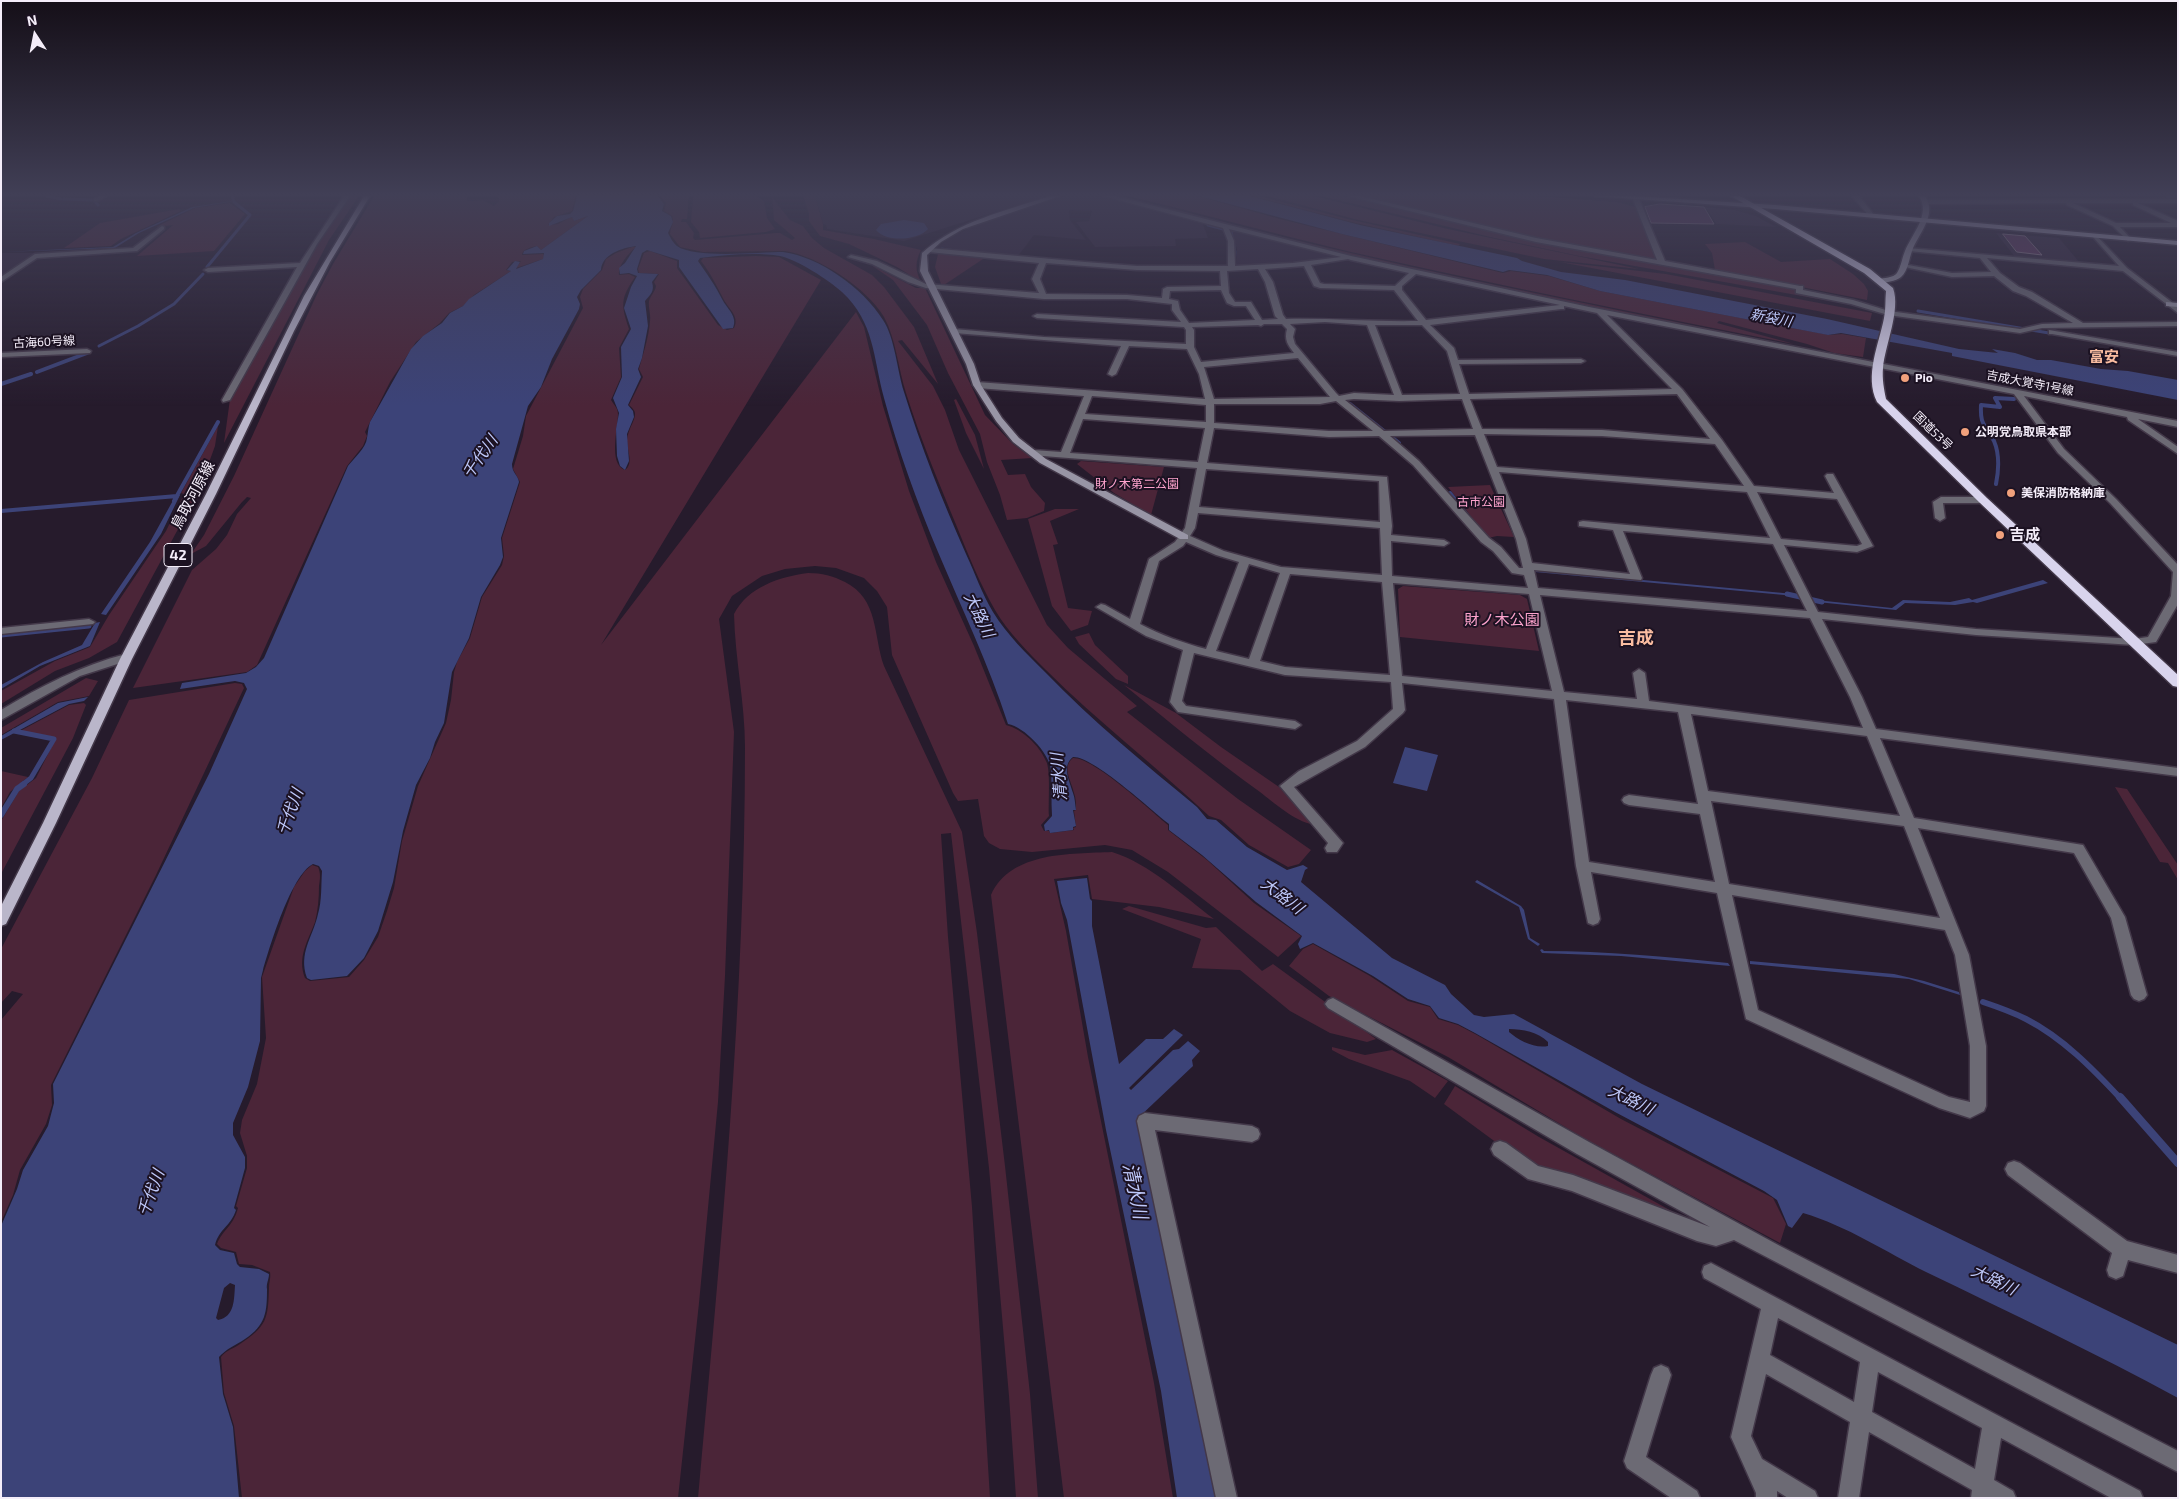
<!DOCTYPE html>
<meta charset="utf-8">
<style>
body{margin:0}
#map{position:relative;width:2179px;height:1499px;overflow:hidden;background:#261b2c;font-family:"Exo 2",sans-serif}
canvas{display:block}
.frame{position:absolute;inset:0;border:2px solid #f4edf9;pointer-events:none}
.north{position:absolute;left:10px;top:10px;width:50px;height:50px;-webkit-text-stroke:4px #1c1222;paint-order:stroke;rotate:349deg;font-size:14px;font-weight:700;line-height:20px;text-align:center;color:#f4edf9}
.north::after{content:'';display:block;margin:auto;width:18px;height:22px;background:#f4edf9;clip-path:polygon(50% 0,100% 100%,50% 72%,0 100%)}
</style>
<div id="map">
<canvas width="2179" height="1499"></canvas>
<div class="frame"></div>
<div class="north">N</div>
</div>
<script>
const ctx = document.querySelector('canvas').getContext('2d');
ctx.lineJoin = 'round';
function paint(path, color) {
  ctx.fillStyle = color;
  ctx.fill(path, 'evenodd');
}
function strokePath(path, color, width, dash) {
  ctx.strokeStyle = color;
  ctx.lineWidth = width;
  ctx.lineCap = dash ? 'butt' : 'round';
  ctx.setLineDash(dash || []);
  ctx.stroke(path);
}
function drawText(font, color, halo, rows, align = 'center') {
  ctx.font = font + ' "Exo 2","Noto Sans JP",sans-serif';
  ctx.lineWidth = 4;
  ctx.setLineDash([]);
  ctx.textBaseline = 'middle';
  ctx.strokeStyle = halo;
  ctx.fillStyle = color;
  for (const [text, x, y, turn = 0] of rows) {
    ctx.save();
    ctx.translate(x, y);
    ctx.rotate((+turn || 0) * Math.PI / 180);
    ctx.textAlign = isNaN(turn) ? turn : align;
    if (halo) ctx.strokeText(text, 0, 0);
    ctx.fillText(text, 0, 0);
    ctx.restore();
  }
}
paint(new Path2D(`
 M815 196H1046L904 241 827 229 826 225 823 224Z
 M1065 196H1098L1203 224 1208 238 1175 239 1176 246 1095 247 1076 222 1089 221 1092 211 1069 210 1070 220 1086 240 1034 235 1018 256 937 247 954 235 977 225Z
 M1705 207 1735 210 1756 216 1776 227 1716 224Z
 M1232 231H1233L1341 258 1295 264 1236 266 1237 250Z
 M1996 233 2059 238 2080 263 2015 257Z
 M1 253H35L1 277Z`), '#33253b');
paint(new Path2D(`
 M349 196H359L329 240 224 443 230 399 317 243Z
 M374 196H467V200L468 201 483 200 494 206 499 201V198L494 196H576L572 211 554 217 548 225 558 224 571 217 573 218 574 221 588 216 541 250 537 246C532 247 522 249 522 255L543 254 544 256 543 259 516 268 521 261 512 262 506 270 511 271 474 295 463 306 449 313 440 323 416 342 390 382 365 432 367 436 363 446 347 466 257 665 247 672 133 688 192 570 216 549 227 535 237 514 251 498 247 497 242 502 206 546 191 554 204 535 234 476 317 294 333 264Z
 M660 196H689L687 219H682L681 222H686L694 233 693 238 695 240 776 233H780L792 240 795 238 774 220 772 197 790 220 803 226 812 238 824 248 872 275 884 287 914 327 938 384 902 340 898 341 933 386 945 410 959 450 1047 625 1068 648 1137 706 1127 712 1238 799 1311 850 1299 864 1288 867 1249 845 1221 820 1209 816C1156 766 1098 722 1046 670 1028 652 1008 632 995 610 980 584 968 554 957 527 939 483 920 438 906 393 898 368 896 339 884 317 867 288 818 256 785 251L703 252 680 247 670 234C670 227 675 224 672 216L664 211 666 203Z
 M693 196H757L764 201 767 218 775 229 766 232 700 238 699 232 691 222Z
 M803 196H815L823 224V230L874 239 921 250C915 262 915 270 921 282L897 267 849 244 820 236 809 221V214Z
 M1128 196H1198L1280 219 1503 273 1511 271 1549 276 1600 291 1829 335 1842 334 1866 338 1863 357 1834 353 1807 344 1719 321 1717 323 1794 344C1646 315 1498 285 1351 252 1276 234 1202 214 1128 196Z
 M1251 196H1259L1348 219 1460 244 1458 246 1351 222Z
 M1267 196H1314L1448 229 1639 269 1544 259 1358 220Z
 M1321 196H1343L1526 240 1791 289 1869 308 1579 256 1490 237Z
 M1356 196H1537L1617 202 1636 207 1657 260 1535 238Z
 M230 203 245 214 214 251 137 256 173 225 156 227 195 208Z
 M1160 205C1383 267 1611 307 1837 355L1610 312 1416 271 1282 239 1190 215Z
 M179 209 181 211 121 239 111 246 64 248 100 223Z
 M1745 242 1781 262 1830 259 1853 274 1864 284 1868 291 1867 300 1715 270 1712 253 1705 244Z
 M632 247H636C629 253 618 265 619 275L629 274 635 277C620 299 621 305 629 329L619 348 621 377 611 400C614 405 618 408 618 414 618 428 608 464 625 470 634 464 627 450 627 440 628 429 635 421 635 414 635 410 632 408 629 405L643 377 639 369C643 354 649 337 650 321 651 315 648 307 649 301 650 296 655 292 656 286L654 282 659 274 639 273 638 269 644 253 650 251 677 261V268L718 325 727 330 734 328C740 317 729 309 724 300 716 285 711 274 701 261L703 258 756 256 779 257 821 280 601 645 856 312 864 327 883 406 909 491 936 562 974 646 1006 725C1022 729 1039 745 1046 761 1051 769 1048 804 1049 816L1041 825 1044 831H1049L1050 833 1074 830 1073 828 1076 827 1074 811 1076 810C1076 804 1076 798 1074 793 1072 782 1061 767 1073 758 1093 757 1150 810 1168 825V830L1207 860 1254 903 1301 936 1278 957 1168 872 1132 850 1105 845 1032 852 1000 849 989 843 984 836 978 799 958 801 953 793 892 655 887 607 877 591 864 578 836 568 815 566 785 569 762 576 732 596 719 619 734 732 725 976 718 1102 699 1303 678 1498H242L234 1426 224 1393 221 1357C226 1350 233 1349 240 1344 267 1326 268 1319 269 1288 269 1282 271 1278 270 1272L252 1265 239 1264 236 1252 221 1248 217 1244C223 1229 233 1227 238 1208L236 1206 247 1168V1156L240 1133 242 1120 257 1084 266 1038 262 977 294 887 305 871 312 865 318 867C321 873 320 880 319 886 319 898 318 910 315 922 308 941 297 957 305 978L310 981 349 977 364 960 378 937 387 911 394 888 402 841 418 786 446 723 451 700 454 672 457 662 470 638 482 597 502 565 504 556 502 538 520 482 513 469 523 436 526 416 583 308 580 297 583 289 602 270 606 259 616 253Z
 M943 253 986 257 944 285 941 284 935 267 938 254Z
 M1560 262 1666 274 1872 313 1870 321Z
 M871 265 916 288H925L985 415 1013 444 1032 458 1001 460 1008 475 1025 474 1031 487 1045 503 1044 511 1027 518 1007 520 1000 495 987 462 980 434 948 373 927 325 893 280Z
 M956 399 975 435 984 469 966 433 954 400Z
 M218 426 215 446 207 468 210 470 117 642 89 658 55 671 1 704V691L55 661 90 647 109 615 166 531 184 494 181 493Z
 M1081 461 1164 467 1151 515 1114 493 1077 464Z
 M1490 485 1514 537 1497 536 1488 538 1448 487Z
 M1055 509H1079L1050 521 1058 544 1053 545 1068 608 1092 611 1088 625 1071 631 1052 606 1028 519Z
 M808 573C822 573 833 576 845 582 879 599 873 635 884 666L962 832 977 933 1005 1166 1030 1394 1038 1498H1016L1009 1396 989 1168 951 833 941 834 948 937 972 1207 990 1498H698C721 1248 745 998 745 747 745 703 735 659 734 614 748 587 779 577 808 573Z
 M1403 586 1520 595 1527 599 1539 651 1400 637 1398 589Z
 M1089 633 1095 645 1128 676V684L1116 679 1079 644 1075 637Z
 M86 678 98 681 89 696 58 702 1 735V728Z
 M235 683 242 684 244 688 156 875 51 1085 52 1105 46 1124 20 1170 13 1195 1 1222V1020L23 994 12 991 1 1003V949L92 778 129 700Z
 M1124 685 1176 713 1221 747 1279 787 1312 824C1296 822 1273 802 1260 792 1213 758 1169 722 1124 685Z
 M84 703 86 705 73 738 1 874V821L19 791 36 778 56 738 20 731 69 705Z
 M1 771 28 777 10 792 1 808Z
 M2115 787 2127 789 2178 865V880L2168 863 2160 862Z
 M1112 852C1150 864 1182 895 1214 919L1159 907 1092 899 1088 875 1054 879 1066 931 1088 1057 1154 1383 1173 1498H1064L991 895C1011 851 1071 854 1112 852Z
 M1129 906 1206 928 1216 927 1262 971 1273 964 1376 1039 1367 1042 1330 1033 1290 1011 1240 970 1192 968 1201 939 1122 909Z
 M1313 944 1370 976 1408 1001 1430 1007 1438 1019 1458 1025 1477 1035 1621 1119 1773 1198 1786 1224 1780 1243 1587 1140 1448 1057 1329 996 1289 966 1303 949Z
 M1332 1047 1365 1055 1392 1050 1448 1081 1435 1098 1410 1081 1349 1059 1332 1050Z
 M1455 1086 1539 1137 1700 1227 1544 1173 1501 1146 1444 1104Z`), '#4b2538');
paint(new Path2D(`
 M231 196H234L235 201 194 208 139 233 115 248 1 252 113 247 136 233 192 207 232 201Z
 M577 196H658L664 204 662 211 671 216 673 222 668 233C670 237 673 243 677 246 695 259 759 252 783 252 820 257 863 288 883 320 895 338 897 370 904 392 921 447 943 502 966 554 975 573 982 594 993 612 1007 635 1027 654 1045 672 1092 721 1145 764 1197 807L1207 819 1216 820 1247 847 1287 870 1303 865 1308 868 1305 870 1301 882 1392 958 1445 985 1451 994 1474 1015 1484 1017 1514 1014 1642 1084 2178 1345V1398C2095 1353 2011 1313 1926 1272 1886 1252 1847 1226 1803 1213L1792 1228 1788 1226 1777 1200 1764 1191 1615 1112 1475 1033 1458 1024 1439 1018 1430 1006 1408 999 1373 976 1313 943 1300 949 1298 944 1302 936 1256 902 1202 855 1169 830V824C1151 810 1093 756 1073 757 1061 766 1070 782 1073 793 1075 798 1075 804 1076 810H1073L1076 826 1073 827V830L1050 833 1049 830 1045 831 1044 825 1052 816C1051 801 1052 785 1051 770 1049 752 1024 727 1008 724 989 665 962 609 938 552 917 502 898 450 884 398 873 358 875 323 842 292 829 280 796 259 780 256 755 252 725 255 700 258L698 261C707 274 715 285 722 299 727 309 738 316 733 328L723 329 679 267V260L647 250 642 253 637 269 638 273 658 274 652 282C655 291 650 295 645 301L648 326 642 358 638 369 641 377 628 405 633 411 634 417 627 434 629 461 625 470 620 466 617 456 616 429 619 413 613 398 622 377 621 347 631 329 624 308 631 287 637 276 629 273 620 274 619 268 625 263 636 246C622 248 602 254 601 270L581 290 577 297 580 304 579 309 552 359 541 387 528 406 512 464C512 473 518 475 519 482L501 538 503 557 500 565 481 597 469 638 452 672 444 723 435 742 430 758 416 785 403 831 393 882 378 931 364 958 347 976 311 980 307 978C298 953 313 937 318 914 322 901 321 885 322 871L319 866 313 864C291 875 270 946 263 970L261 978 260 1041 248 1087 233 1123V1135L245 1157V1168L234 1208 236 1210C231 1226 219 1229 215 1245L220 1250 234 1253 237 1264 240 1267 259 1269 269 1274C269 1279 266 1284 267 1289 267 1312 266 1325 245 1339 236 1345 226 1349 219 1357L223 1394 233 1427 239 1498H1V1226L17 1189 23 1170 48 1126 54 1103 53 1084 209 774 247 689 244 683 235 681 180 689 182 683 246 673 256 667 264 658 348 466C354 458 366 448 367 438 368 433 368 428 370 422L411 349 423 336 442 323 450 313 463 306 469 299 511 271 507 270 515 261 520 262 516 269 543 259 544 253 523 254 524 251 537 246 541 250 588 216 574 221 572 217 549 226V223L557 216 570 214 573 211ZM1509 1029C1523 1029 1538 1032 1548 1042V1046C1535 1049 1518 1040 1509 1032ZM230 1283 235 1285C234 1299 235 1317 218 1320L216 1318 224 1288Z
 M1199 196H1250L1360 225 1517 258 1522 261 1561 272 1625 280 1827 319 1959 349 1998 353 1992 349 2015 353 2037 360H2051L2101 369 2128 371 2178 380V400L1952 356V353L1841 333 1828 335 1600 291 1547 275 1509 270 1503 272 1342 234Z
 M1344 196 1527 239 1790 289 1526 240Z
 M904 220 924 223 928 229C919 240 886 243 876 230L881 224Z
 M176 495H180L161 534 106 615 101 614 150 542Z
 M1535 570 1794 594 1795 596 1535 572Z
 M2043 580 2048 583 1977 603 1973 602 1955 605 1905 603 1896 610 1817 602 1816 600 1892 608 1903 600 1950 602 1969 598 1972 600Z
 M100 622 90 646 40 666 1 689V685L43 662 82 645 95 623Z
 M88 697 84 701 69 704 1 740V736L58 703Z
 M1405 747 1438 755 1427 791 1393 783Z
 M1087 878 1090 899 1092 901V926L1119 1064 1146 1039H1163L1174 1029 1183 1035 1129 1088 1131 1090 1173 1050 1179 1049 1188 1041 1200 1051 1192 1060 1193 1066 1137 1119 1219 1498H1177L1161 1391 1106 1130 1067 920 1061 903 1057 881Z
 M1477 880 1521 906 1524 910 1530 938 1540 944 1538 946 1528 939 1519 907 1475 882Z
 M1542 949 1544 951C1606 951 1667 957 1728 963L1730 966 1621 956 1542 953 1540 950Z
 M1750 961 1894 974 1924 981 1959 992 1960 995 1909 979 1750 964Z`), '#3c4378');
strokePath(new Path2D(`
 M47 196 61 199
 M64 199 94 200 98 205
 M1208 225 1231 231 1235 252 1234 265
 M942 249 956 251
 M207 267 250 215 234 202
 M1918 311 2055 334
 M99 346 138 326 174 304 203 274`), '#3c4378', 3);
strokePath(new Path2D(`
 M37 372 87 353
 M1 384 31 374
 M1350 404 1399 443
 M1996 484C1999 469 2000 455 1994 441 1985 423 1980 427 1981 405L2000 407 1995 398 2014 399
 M1450 493 1467 515
 M174 501 218 422
 M1 511 177 496`), '#3c4378', 4);
strokePath(new Path2D(`
 M1787 594 1822 602
 M1 635 89 626
 M14 731 54 739 31 778 22 785`), '#3c4378', 5);
strokePath(new Path2D(`
 M1 815 17 789 24 784
 M1983 1002C1998 1007 2012 1012 2026 1019 2063 1038 2093 1069 2121 1099`), '#3c4378', 6);
strokePath(new Path2D(`
 M2120 1097 2178 1163`), '#3c4378', 8);
paint(new Path2D(`
 M2166 196H2178V203L2168 199Z`), '#3c4378');
const building = new Path2D(`
 M1660 204 1704 207 1714 224 1651 223 1645 207Z
 M2003 234 2025 236 2042 255 2017 252Z`);
paint(building, '#65365f');
strokePath(building, '#9b8697', 1);
const street = new Path2D(`
 M98 196H106L98 201H94V199Z
 M344 196H350L317 244 230 400 223 402 222 400 297 267 208 272 204 270 208 268 300 263Z
 M1103 196H1115L1351 256 1589 307 2178 421V427L2138 419 2178 447V454L2128 420 2127 417 2024 396 2064 449 2116 499 2178 565V604L2156 642 2134 645 1976 635 1822 619 1862 697 1876 729 2178 768V776L1880 738 1914 818 2083 845 2125 917 2147 995 2144 999 2139 1001 2134 999 2131 995 2111 918 2074 853 1918 828 1969 955 1986 1046V1106L1984 1111 1970 1118 1939 1108 1746 1019 1717 893 1591 872 1600 919 1598 923 1593 925 1588 923 1576 866 1554 699 1402 683 1405 710 1403 713 1365 747 1294 787 1343 843 1337 852H1327L1325 848 1328 843 1280 786 1299 771 1357 741 1393 709 1391 682 1285 675 1194 653 1182 701 1186 706 1295 721 1301 725 1295 729 1178 712 1170 702 1183 650 1146 636 1096 607 1101 604 1105 605 1130 619 1149 559 1175 542 1185 528 1197 468 1030 455V451L1033 450 1061 452 1084 396 977 388 973 385 977 382 1205 399 1199 374 1187 349 1129 346 1116 374 1112 376 1108 374 1121 346 954 333 950 331 954 329 1044 337 1186 344V330L1184 327 1037 318 1033 316 1037 314 1181 322 1172 310V304L1127 299H1044L926 288 908 282 872 264 848 257 851 255 877 261 926 284 1039 293 1032 279 1039 263 929 252 926 250 929 248 1085 262 1137 266H1228V241L1223 228ZM1229 229 1341 257 1293 263 1235 266 1234 241ZM1348 259 1351 260 1409 273 1395 286 1324 284 1320 283 1311 265ZM1046 263 1137 270 1220 271 1221 286 1167 287 1163 289 1162 298 1127 295 1046 294 1040 279ZM1304 266 1314 286 1320 288 1394 290 1418 321C1374 322 1330 318 1286 319L1283 315 1273 282 1265 269ZM1258 269 1265 282 1275 316 1278 319 1262 320 1251 302H1235L1229 293 1227 271ZM1416 274 1560 305 1426 320 1402 290V286ZM1221 290 1227 303 1234 306H1246L1255 320 1189 323 1180 310 1178 301 1169 299 1170 291ZM1564 306 1597 313 1672 389 1469 394 1459 364 1581 363 1585 361 1581 359 1458 360 1454 348 1430 325 1561 309H1564ZM1607 315 2014 394 2058 453 2110 503 2173 572 2171 596 2148 637 2134 639 1976 629 1818 612 1784 545 1857 552 1873 546 1833 474H1827L1825 476 1834 493 1754 486 1722 440 1682 389ZM1325 322 1367 325 1394 395 1354 393 1339 396 1336 393 1295 344 1293 337 1295 329 1290 324ZM1264 324H1282L1287 329C1284 340 1288 345 1294 353L1201 362 1194 347V330L1192 327 1258 325 1261 326ZM1375 325H1422L1447 351 1460 394 1402 395ZM1298 358 1330 397 1214 399 1204 367ZM1677 394 1710 439 1602 430 1482 429 1470 399ZM1092 396 1206 405V422L1085 414ZM1354 399 1399 401 1462 399 1473 429 1384 431 1345 400ZM1336 401 1373 431H1329L1214 423V404H1320ZM1083 419 1205 428 1198 462 1070 453ZM1214 428 1329 437 1379 436 1413 465 1481 542 1493 551 1512 573 1524 575 1528 588 1392 576 1391 541 1444 546 1449 543 1444 540 1391 535 1392 526 1387 477 1207 463ZM1484 434 1602 436 1715 444 1744 486 1497 467ZM1475 435 1516 539 1523 568H1519L1501 547 1489 538 1419 461 1390 436ZM1206 469 1379 481 1380 522 1199 507ZM1499 472 1747 492 1770 538 1583 521 1579 522V526L1613 530 1630 574 1532 563 1526 539ZM1757 492 1837 499 1862 544 1857 546 1781 539ZM1198 513 1380 528 1382 575 1281 567 1224 551 1190 536 1195 528ZM1623 531 1773 544 1807 611 1538 588 1534 570 1641 580 1642 578ZM1186 542 1216 555 1239 562 1206 649C1183 643 1161 635 1140 624L1159 561 1183 546ZM1249 564 1280 573 1249 659 1216 651ZM1290 574 1382 582 1390 675 1285 667 1260 661ZM1393 583 1529 594 1552 691 1402 676ZM1540 595 1810 618 1850 697 1863 728 1649 701 1645 673 1639 669 1633 673 1637 699 1564 692ZM1566 700 1678 712 1698 804 1629 795 1624 797 1622 800 1624 803 1629 805 1700 814 1715 882 1589 862ZM1691 714 1867 736 1900 816 1708 791ZM1711 801 1904 826 1940 918 1729 884ZM1732 895 1945 930 1955 955 1970 1046V1102L1949 1097 1758 1010Z
 M1348 196H1360L1536 238 1657 260 1633 199 1636 197 1639 199 1665 261 1800 286H1803V290L1853 300 1889 311 2020 329 2042 324 2073 323 2026 296 2013 291 1994 276 1952 277 1900 266 1903 264 1952 273 1991 272 1980 258 1909 251 1906 249 1907 248 2119 266 2093 237V235L2095 234 2127 268 2178 307V313L2123 271 1987 258 2000 273 2019 287 2032 292 2083 323 2178 322V326L2042 328 2020 333 1888 315 1851 304 1796 293V289L1536 242Z
 M1852 196H1859L1874 215V217H1870Z
 M2178 199V203H2138L2178 221V227H2120L2131 239 2128 241 2113 226 2067 205 2066 203 1926 204 1923 202 1926 200ZM2073 203H2133V205L2171 223H2116Z
 M162 226 164 227V229L137 251 37 258 1 282V277L35 254 133 248Z
 M2049 330 2178 352V356L2052 334H2049Z
 M87 349 91 351 90 353 1 357V353Z
 M1941 497H1983L1988 500 1983 503H1943L1945 518 1940 521 1935 518 1933 502Z
 M89 619 95 622 93 624 1 634V628Z
 M126 654 132 658 130 660 80 676 1 720V710C41 686 80 666 126 654Z
 M1333 998 1589 1142 1780 1246 2178 1451V1472L1734 1240 1716 1246 1697 1241 1572 1191 1528 1179 1494 1155 1491 1149 1494 1143 1500 1141 1506 1143 1538 1166 1573 1175 1710 1227 1577 1154 1328 1008 1325 1004 1328 1000Z
 M1145 1113 1252 1126 1258 1129 1260 1134 1258 1139 1252 1142 1155 1130 1237 1498H1216L1137 1121 1139 1116Z
 M2014 1161 2020 1163 2127 1241 2178 1255V1273L2128 1260 2123 1276 2116 1279 2109 1276 2107 1270 2112 1253 2008 1175 2005 1169 2008 1163Z
 M1711 1263 2140 1491 2143 1498H2111L2001 1438 1994 1480 2013 1491 2016 1498H1971L1972 1490 1869 1432 1859 1498H1838L1850 1422 1766 1374 1751 1436 1762 1459 1815 1491 1818 1498H1788L1777 1491V1498H1756V1493L1731 1437 1761 1309 1704 1278 1702 1272 1704 1266ZM1778 1318 1860 1362 1854 1402 1770 1355ZM1878 1372 1982 1428 1975 1469 1872 1412Z
 M1661 1365 1668 1368 1671 1375 1646 1457 1697 1491 1700 1498H1671L1627 1468 1624 1461 1651 1375 1654 1368Z`);
const secondary = new Path2D(`
 M1050 196H1060L963 229 941 242 927 255 928 271 974 364 981 385 1002 418 1019 438 1046 459 1188 535V539H1180L1040 463 1013 442 996 421 973 385 966 364 920 271 922 253C958 221 1005 211 1050 196Z
 M1919 196H1925C1938 215 1918 234 1912 251 1909 259 1908 271 1901 277 1896 281 1885 283 1878 283V279C1884 278 1893 278 1897 273 1901 267 1902 258 1905 251 1912 234 1931 214 1919 196Z
 M2166 302 2178 303V307L2166 306Z`);
const primary = new Path2D(`
 M364 196H370L330 262 294 331 216 494 132 659 56 823 6 924 1 926V906L43 823 120 659 206 494 304 296Z
 M1594 196H1633L1775 205 2178 241V245L1775 209Z`);
const highway = new Path2D(`
 M1731 196H1740L1870 269 1893 288C1901 310 1885 345 1883 368 1882 379 1884 389 1886 399L1987 498 2178 675V687L2173 686 1979 502 1877 402C1864 376 1879 344 1884 318 1886 309 1885 300 1886 291L1864 273Z`);
strokePath(street, '#433849', 3);
strokePath(secondary, '#433849', 3);
strokePath(primary, '#433849', 3);
strokePath(highway, '#433849', 3);
paint(street, '#6c6a74');
paint(secondary, '#9895a5');
paint(primary, '#bab6ca');
paint(highway, '#d9d4ed');
const sky = ctx.createLinearGradient(0, 0, 0, 406);
sky.addColorStop(0, '#150f18');
sky.addColorStop(0.48, '#413f56');
sky.addColorStop(1, '#413f5600');
ctx.fillStyle = sky;
ctx.fillRect(0, 0, 2179, 406);
for (const [x, y, r, color] of [
 [1905,378,5,"#f1a17c"],
 [1965,432,5,"#f1a17c"],
 [2011,493,5,"#f1a17c"],
 [2000,535,5,"#f1a17c"]
]) {
  const dot = new Path2D();
  dot.arc(x, y, r, 0, 2 * Math.PI);
  ctx.fillStyle = color;
  ctx.fill(dot);
  strokePath(dot, '#1c1222', 2);
}
drawText('12px', '#f4edf9', '#1c1222', [
 ["古海60号線",44,342,-3],
 ["吉成大覚寺1号線",2030,383,11],
 ["国道53号",1933,431,44]
]);
drawText('bold 12px', '#f4edf9', '#1c1222', [
 ["Pio",1915,378],
 ["公明党鳥取県本部",1975,432],
 ["美保消防格納庫",2021,493]
], 'left');
drawText('12px', '#fda3cd', '#1c1222', [
 ["財ノ木第二公園",1137,484],
 ["古市公園",1481,502]
]);
drawText('italic 14px', '#bec8fa', '#1c1222', [
 ["新袋川",1771,318,11]
]);
for (const [x, y, w] of [
 [178,555,28]
]) {
  const box = new Path2D();
  box.roundRect(x - w / 2, y - 11.5, w, 23, 4);
  ctx.fillStyle = '#1c1222';
  ctx.fill(box);
  strokePath(box, '#f4edf9', 1);
}
drawText('bold 14px', '#f4edf9', null, [
 ["42",178,555]
]);
drawText('bold 15px', '#fabda1', '#1c1222', [
 ["富安",2104,357]
]);
drawText('15px', '#f4edf9', '#1c1222', [
 ["鳥取河原線",193,495,-62]
]);
drawText('bold 15px', '#f4edf9', '#1c1222', [
 ["吉成",2010,535]
], 'left');
drawText('15px', '#fda3cd', '#1c1222', [
 ["財ノ木公園",1502,620]
]);
drawText('italic 16px', '#bec8fa', '#1c1222', [
 ["千代川",480,457,-55],
 ["大路川",979,615,64],
 ["清水川",1059,777,-95],
 ["千代川",290,812,-70],
 ["大路川",1282,896,37],
 ["大路川",1631,1100,26],
 ["千代川",151,1193,-70],
 ["大路川",1994,1280,26]
]);
drawText('bold 18px', '#fabda1', '#1c1222', [
 ["吉成",1636,638]
]);
drawText('italic 19px', '#bec8fa', '#1c1222', [
 ["清水川",1135,1191,78]
]);
</script>
